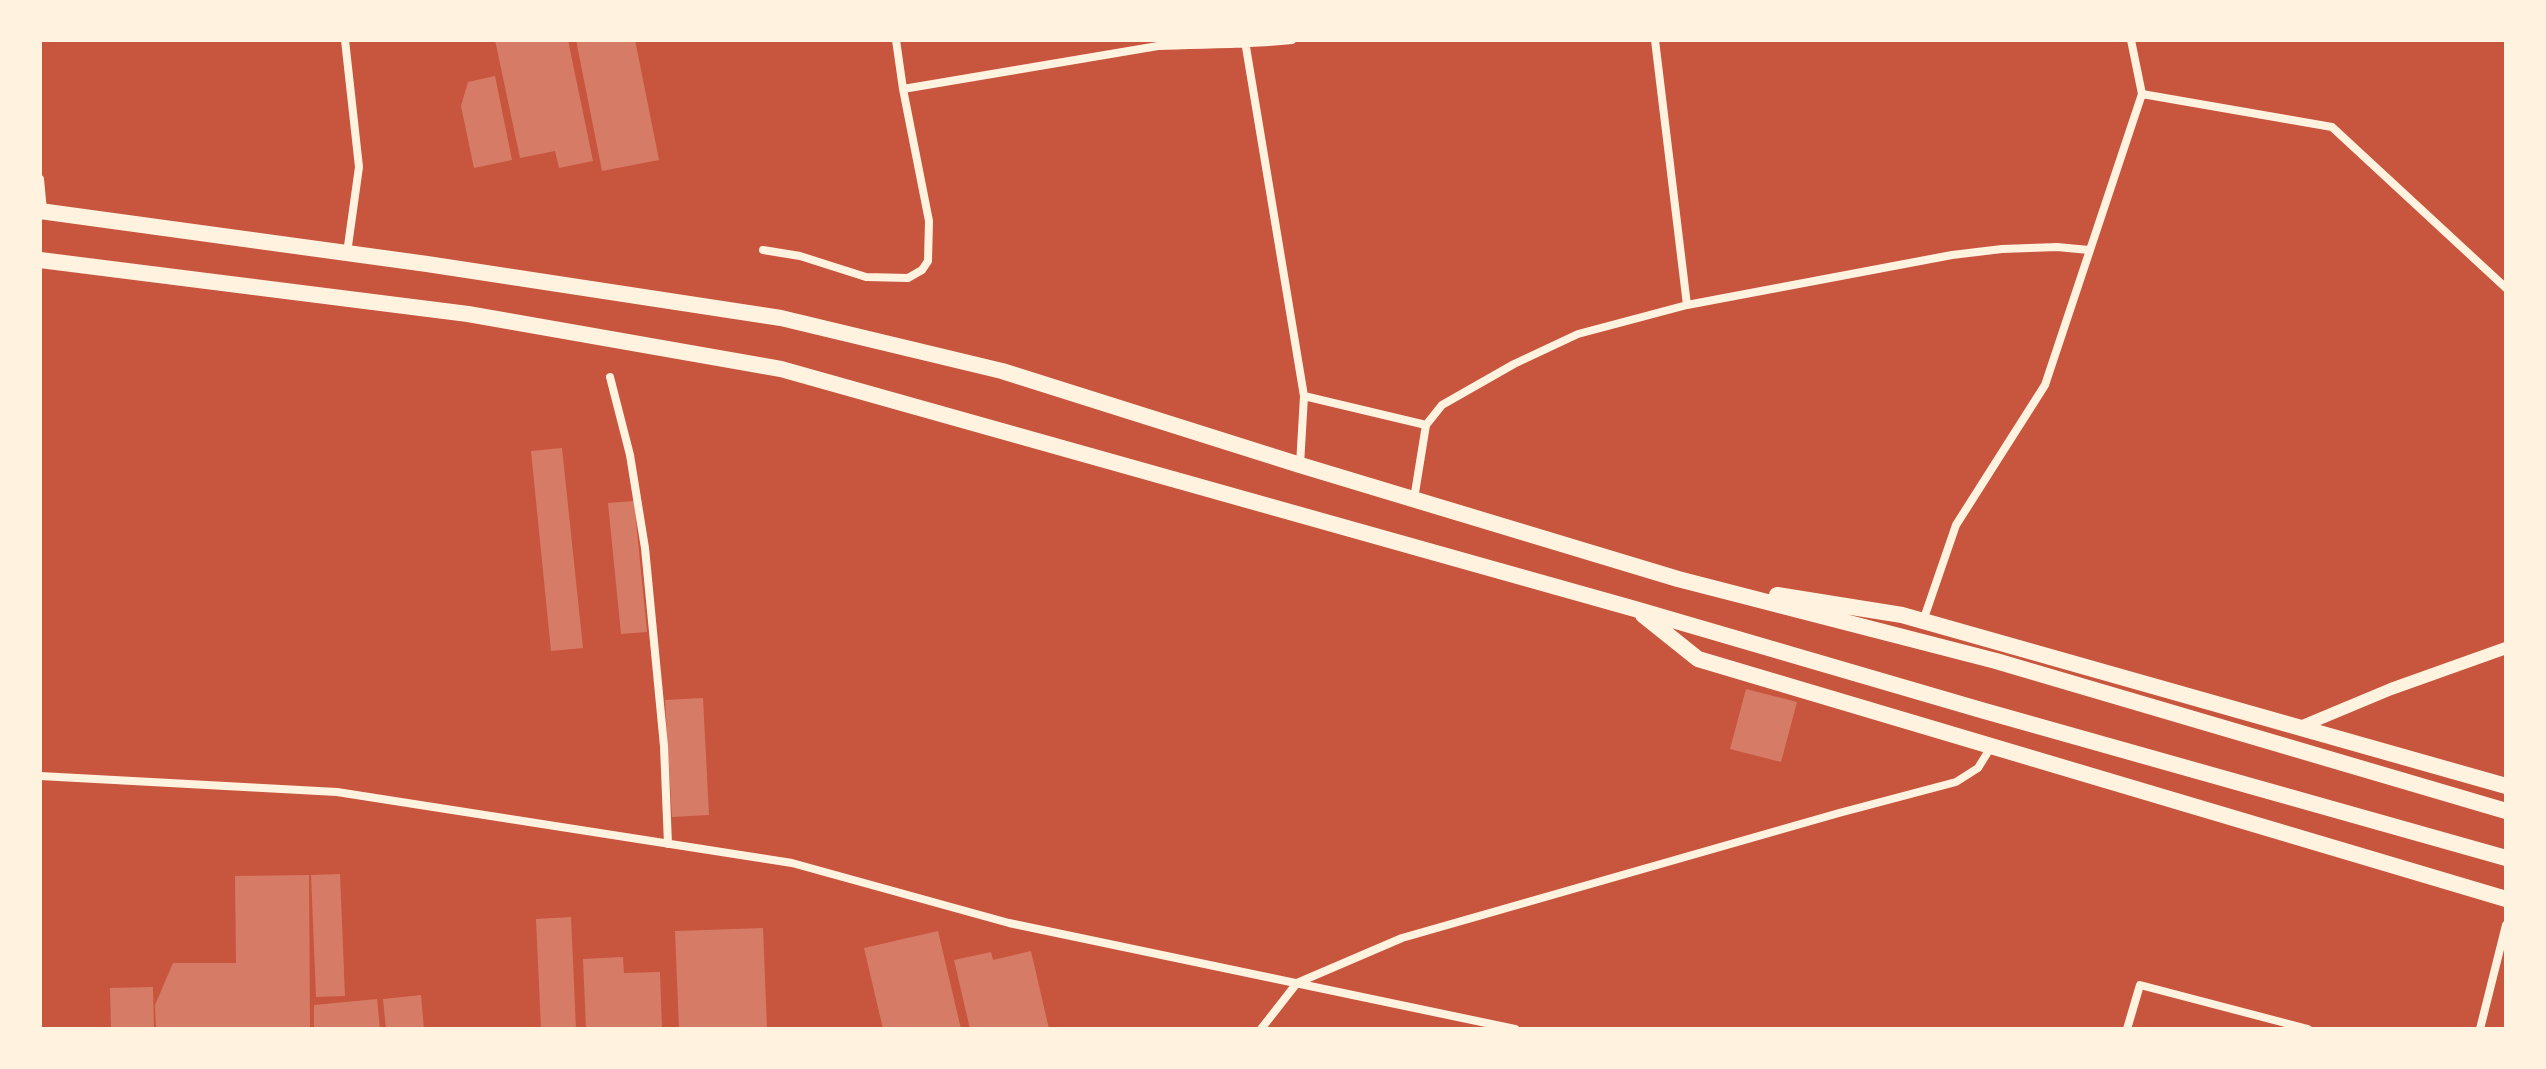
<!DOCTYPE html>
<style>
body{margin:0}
#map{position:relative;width:2546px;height:1069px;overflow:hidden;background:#c8553d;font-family:"Libre Baskerville",serif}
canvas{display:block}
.frame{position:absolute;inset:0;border:42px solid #fff3e0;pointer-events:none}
</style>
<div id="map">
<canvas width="2546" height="1069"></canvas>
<div class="frame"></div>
</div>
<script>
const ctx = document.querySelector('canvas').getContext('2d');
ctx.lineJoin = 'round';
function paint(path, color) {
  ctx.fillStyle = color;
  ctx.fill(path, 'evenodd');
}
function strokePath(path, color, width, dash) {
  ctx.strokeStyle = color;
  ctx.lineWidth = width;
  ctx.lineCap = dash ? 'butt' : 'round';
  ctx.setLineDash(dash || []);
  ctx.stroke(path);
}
paint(new Path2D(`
 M495 40H568L593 161 559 168 555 151 520 158Z
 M576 40H635L659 160 602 171Z
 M495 76 512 160 474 168 461 106 468 82Z
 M562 448 583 648 551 651 531 451Z
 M634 501 647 632 621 634 608 503Z
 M1746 689 1797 702 1781 762 1730 749Z
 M703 698 709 815 672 817 665 700Z
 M340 874 345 996 316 997 311 875Z
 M309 875 310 1029H156L155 1005 173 963H236L235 876Z
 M571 917 576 1029H541L536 919Z
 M763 928 767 1029H679L675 931Z
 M938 931 961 1029H883L864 948Z
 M1031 951 1049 1029H970L954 960 991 952 993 960Z
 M623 957 624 973 660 972 662 1029H586L583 959Z
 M153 987 154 1029H111L110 988Z
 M421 995 424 1029H386L383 999Z
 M377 999 380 1029H314V1005Z`), '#d67c66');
strokePath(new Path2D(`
 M345 40 359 167 347 253
 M896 40 903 89 1158 46C1204 44 1246 45 1292 40
 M1655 40 1687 305
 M1245 41 1304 396 1300 465
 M2142 94 2332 127 2506 288
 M40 179 43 211
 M763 250 800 256 866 277 908 278 922 270 928 261 929 221 903 89
 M610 377 630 455 645 548 664 746 668 844
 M1304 396 1426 425
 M1414 499 1426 425 1442 405 1514 364 1578 334 1687 305 1952 255 2002 249 2057 247 2089 250
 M1923 621 1956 525 2045 385 2142 94 2131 40
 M40 776 337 792 792 863 1009 923 1515 1029
 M1261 1029 1297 983 1402 938 1839 813 1956 782 1978 768 1991 747
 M2127 1029 2140 985 2308 1029
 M2480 1029 2506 925`), '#fff3e0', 8);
strokePath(new Path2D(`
 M2300 727 2391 689 2506 648`), '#fff3e0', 12);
strokePath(new Path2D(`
 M40 211 427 264 781 318 1002 371 1300 465 1678 579 1996 661 2506 811
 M40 260 468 314 781 369 1635 609 1981 710 2506 858
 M1777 595 1902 615 2506 786
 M1643 615 1698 659 2506 899`), '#fff3e0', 16);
</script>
